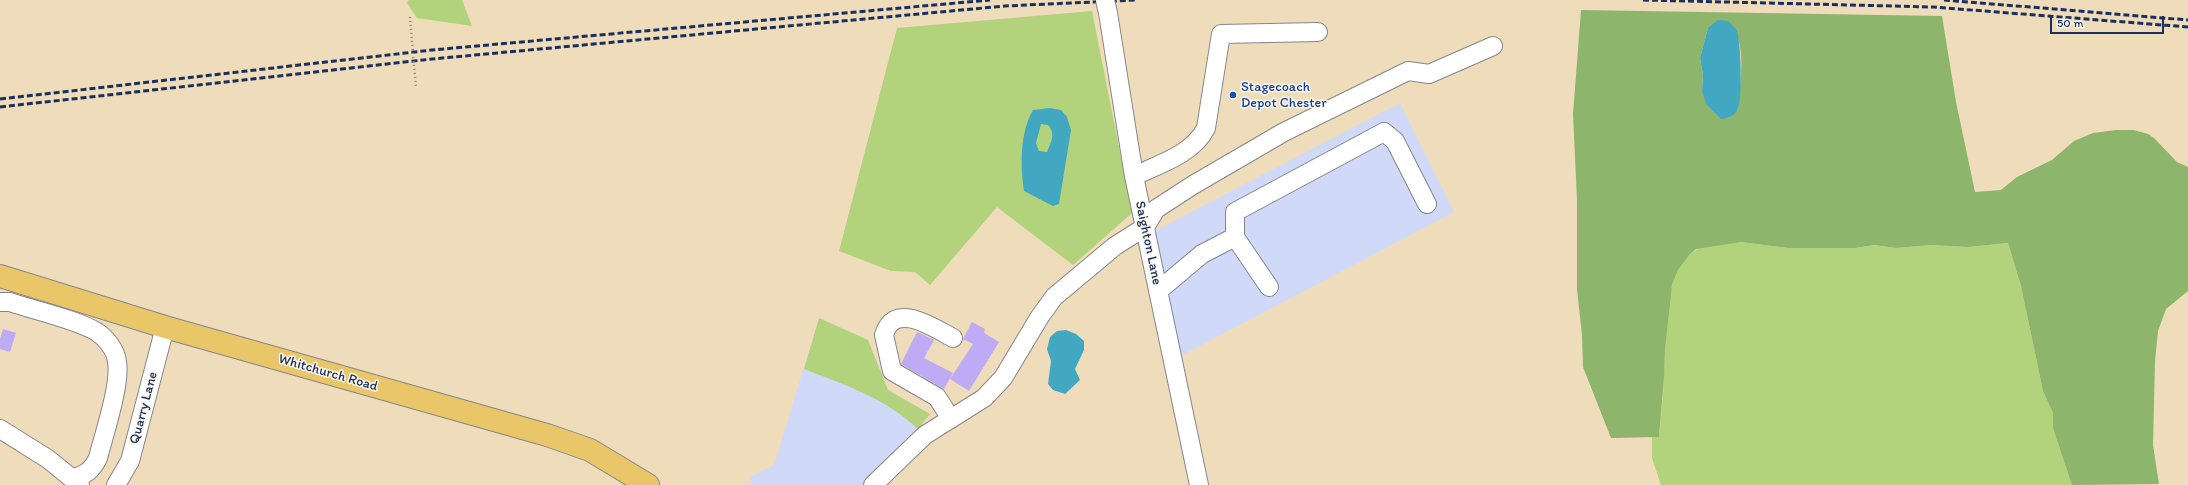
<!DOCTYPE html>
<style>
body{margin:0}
#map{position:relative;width:2188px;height:485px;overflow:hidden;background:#efdcba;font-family:Itim,sans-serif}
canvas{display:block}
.scale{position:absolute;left:2050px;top:16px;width:114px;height:18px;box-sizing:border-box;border:2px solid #1b2f5e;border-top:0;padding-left:5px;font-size:12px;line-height:14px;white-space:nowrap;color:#1b2f5e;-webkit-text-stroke:3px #fbf7ec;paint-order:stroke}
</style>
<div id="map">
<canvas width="2188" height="485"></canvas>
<div class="scale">50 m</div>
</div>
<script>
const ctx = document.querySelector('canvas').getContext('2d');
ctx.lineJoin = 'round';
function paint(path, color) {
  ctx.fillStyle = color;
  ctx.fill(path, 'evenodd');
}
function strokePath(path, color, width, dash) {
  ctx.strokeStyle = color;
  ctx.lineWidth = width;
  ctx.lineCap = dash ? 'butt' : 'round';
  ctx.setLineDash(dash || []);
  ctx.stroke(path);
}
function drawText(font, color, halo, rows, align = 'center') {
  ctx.font = font + ' Itim,sans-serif';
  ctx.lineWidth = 3;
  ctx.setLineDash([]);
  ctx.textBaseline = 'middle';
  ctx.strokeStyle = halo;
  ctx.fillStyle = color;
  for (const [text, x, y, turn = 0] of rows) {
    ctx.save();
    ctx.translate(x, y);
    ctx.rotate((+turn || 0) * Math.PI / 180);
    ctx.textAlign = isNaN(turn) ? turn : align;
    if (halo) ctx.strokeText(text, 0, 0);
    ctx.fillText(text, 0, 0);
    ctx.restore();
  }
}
paint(new Path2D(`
 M1400 103 1454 212 1173 360 1147 235Z
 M819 318 868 340 888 390 930 414 863 485H751L750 477 774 465Z`), '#d1d9f9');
paint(new Path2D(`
 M409 0H462L472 26 417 18 407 3Z
 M1092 11 1132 213 1073 265 997 207 930 285 915 272 891 271 839 251 897 28Z
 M1741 242 1788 248H1855L1874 245 1896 248 1930 245 1968 247 2008 243 2021 286 2043 391 2053 413V428L2072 485H1661L1652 458V437H1659C1661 418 1663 398 1664 379 1666 345 1661 269 1696 250 1708 243 1727 244 1741 242Z
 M819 318 868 340 888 390 930 414 918 429C885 398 845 385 804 369Z`), '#b2d37b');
paint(new Path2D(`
 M1581 10 1942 16 1956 102 1975 192 2001 190 2017 177 2052 160 2074 141 2093 133 2116 130H2134L2148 134 2154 138 2177 162 2188 167V291L2166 309 2158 331 2155 361 2153 445 2159 484 2072 485 2053 428V413L2043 391 2021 286 2008 243 1968 247 1930 245 1896 248 1874 245 1855 248H1788L1741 242 1696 249 1689 255 1678 270 1672 285 1665 348 1664 378 1659 437 1611 438 1583 367 1582 335 1577 289V200L1573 114ZM1729 21C1748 43 1740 82 1738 110L1702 90 1703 75 1700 58 1708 28Z`), '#8db56b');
paint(new Path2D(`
 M1718 20 1729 21C1731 24 1735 27 1737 31 1741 42 1743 102 1737 111 1733 117 1727 118 1721 119L1706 104 1702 90 1703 75 1700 58 1708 28Z
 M1050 108 1061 110 1067 117 1071 130 1059 204 1053 206 1024 191C1020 165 1020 132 1033 110ZM1041 124 1048 125C1056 134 1051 142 1047 152L1039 151 1036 143Z
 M1066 330 1076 334 1084 341V350L1075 369 1080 380 1065 394 1053 390 1048 384 1051 361 1047 349 1050 337 1057 331Z`), '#42a8c2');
paint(new Path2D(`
 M972 322 985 329 984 333 999 342 969 391 950 379 973 344 963 339Z
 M3 329 16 333 10 352 0 349V339Z
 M917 332 934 340 924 358 953 373 944 389 901 364Z`), '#beaaf5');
const minor = new Path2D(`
 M1108 13 1134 176 1199 485
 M1134 176C1160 164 1193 154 1206 128L1221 34 1318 32
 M1235 237V212L1384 132 1395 141 1427 204
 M1158 291 1202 254 1235 237 1269 287
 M0 302H10C33 310 78 320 97 332 106 338 116 350 117 362 121 384 104 434 98 458 92 470 86 475 73 478
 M951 419 937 397 892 371 884 335C894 300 934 328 953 338
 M0 429 48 459 80 485
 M116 485 130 461 165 327
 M873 485 925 435 984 398 1003 378 1039 318 1054 297 1115 246 1145 227 1156 209 1193 185 1284 132 1408 71 1429 74 1493 46`);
const highway = new Path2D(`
 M0 276 165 327 547 435 590 450 648 485`);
strokePath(minor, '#85868c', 20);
strokePath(highway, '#85868c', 24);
strokePath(minor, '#fff', 18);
strokePath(highway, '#e9c769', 22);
strokePath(new Path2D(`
 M1643 0 1933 7 2188 27
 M1944 0 2188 20
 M0 99 432 50 990 0
 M0 107 432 59 1005 6 1137 0`), '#1b2f5e', 3, [6, 3]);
const minorBridge = new Path2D(`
 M1105 0 1108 13`);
strokePath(minorBridge, '#85868c', 20, []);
strokePath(new Path2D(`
 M410 17 416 88`), '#85868c', 2.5, [1, 3]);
strokePath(minorBridge, '#fff', 18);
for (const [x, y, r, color] of [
 [1233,95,4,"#1a4fb4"]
]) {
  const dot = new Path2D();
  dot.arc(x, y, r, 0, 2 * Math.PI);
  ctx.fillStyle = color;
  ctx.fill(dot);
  strokePath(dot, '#fbf7ec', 1.5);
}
drawText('14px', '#164399', '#fbf7ec', [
 ["Stagecoach",1241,87],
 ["Depot Chester",1241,103]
], 'left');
drawText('14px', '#1b2f5e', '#fbf7ec', [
 ["Saighton Lane",1148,243,78],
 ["Whitchurch Road",328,373,16],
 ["Quarry Lane",144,408,-75]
]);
</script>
